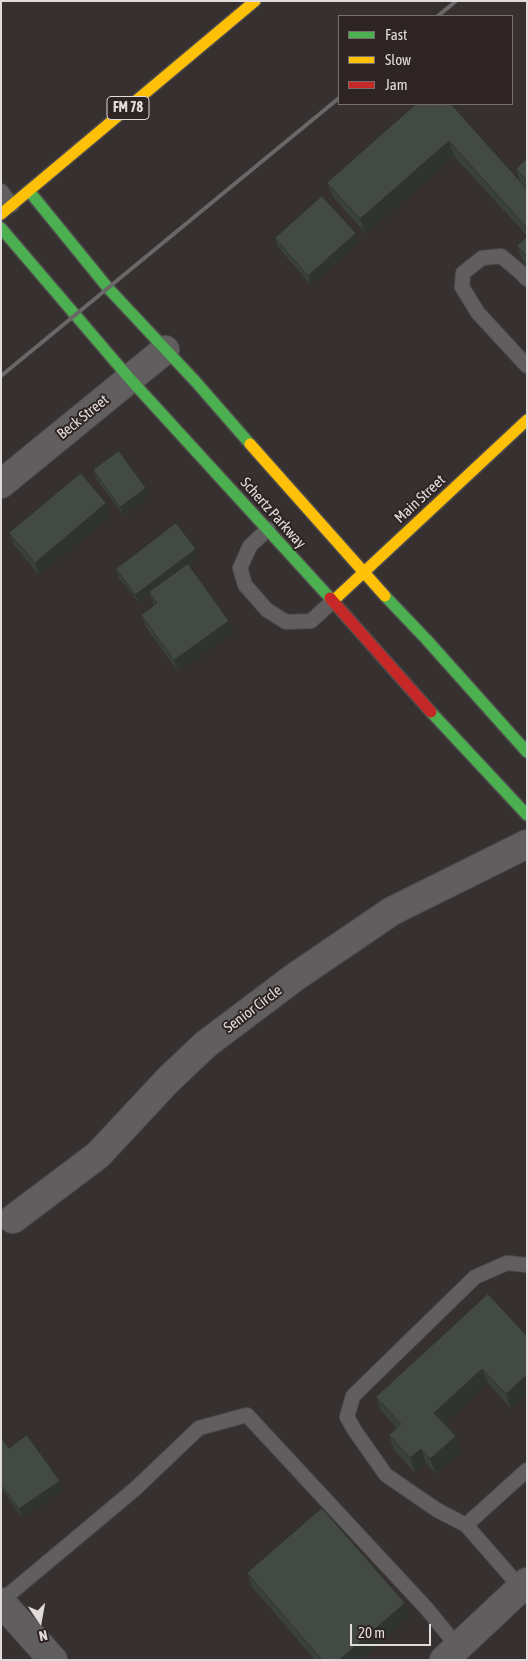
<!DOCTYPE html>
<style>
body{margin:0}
#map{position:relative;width:528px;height:1661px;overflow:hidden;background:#363030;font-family:"Asap Condensed",sans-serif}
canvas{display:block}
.frame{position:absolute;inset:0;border:2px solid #e2dbdb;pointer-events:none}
.legend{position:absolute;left:338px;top:15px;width:175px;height:90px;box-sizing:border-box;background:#2e2424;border:1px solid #766d6d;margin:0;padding:6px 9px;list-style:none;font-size:15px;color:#e2dbdb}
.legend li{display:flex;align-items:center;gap:10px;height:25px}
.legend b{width:25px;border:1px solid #766d6d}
.north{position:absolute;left:15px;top:1596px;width:50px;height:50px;-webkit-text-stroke:4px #2e2424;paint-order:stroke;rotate:168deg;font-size:14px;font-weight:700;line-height:20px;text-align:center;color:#e2dbdb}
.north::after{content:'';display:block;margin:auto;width:18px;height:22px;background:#e2dbdb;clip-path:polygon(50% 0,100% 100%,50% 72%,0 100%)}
.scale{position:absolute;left:350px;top:1624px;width:81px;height:22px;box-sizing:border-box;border:2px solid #e2dbdb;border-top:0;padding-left:6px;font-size:15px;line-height:18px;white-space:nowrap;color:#e2dbdb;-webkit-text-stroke:4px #2e2424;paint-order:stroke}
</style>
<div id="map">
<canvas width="528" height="1661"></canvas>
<div class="frame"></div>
<ul class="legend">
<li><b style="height:6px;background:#4caf50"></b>Fast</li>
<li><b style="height:6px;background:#ffc107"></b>Slow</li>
<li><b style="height:6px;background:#c62828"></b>Jam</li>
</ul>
<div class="north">N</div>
<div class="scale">20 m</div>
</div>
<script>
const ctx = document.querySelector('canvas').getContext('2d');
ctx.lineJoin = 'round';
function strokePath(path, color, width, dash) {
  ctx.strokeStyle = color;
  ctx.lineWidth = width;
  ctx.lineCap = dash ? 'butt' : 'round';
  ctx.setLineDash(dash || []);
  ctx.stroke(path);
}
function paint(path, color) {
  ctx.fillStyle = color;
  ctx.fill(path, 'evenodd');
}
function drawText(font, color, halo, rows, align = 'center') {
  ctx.font = font + ' "Asap Condensed",sans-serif';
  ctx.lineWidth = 4;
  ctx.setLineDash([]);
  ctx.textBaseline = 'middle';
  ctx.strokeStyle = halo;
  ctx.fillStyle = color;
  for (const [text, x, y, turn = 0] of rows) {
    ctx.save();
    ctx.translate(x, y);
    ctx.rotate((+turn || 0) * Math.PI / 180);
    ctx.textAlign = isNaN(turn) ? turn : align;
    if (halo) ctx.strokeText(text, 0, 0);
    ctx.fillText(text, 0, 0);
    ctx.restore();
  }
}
const lane = new Path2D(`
 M1 191 12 205
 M527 279 519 271 501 256 482 258 463 273 462 287 478 313 527 366
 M268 529 250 546 240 568 245 585 267 610 286 622 311 621 333 601
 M466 1525 527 1470
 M521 1588 466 1525 437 1510 386 1475 355 1431 347 1417 353 1396 475 1277 507 1263 527 1265
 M1 1601 135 1489 199 1428 247 1415 427 1609 458 1647`);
const street = new Path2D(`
 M1 484 165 350
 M13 1219 98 1155 168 1080 206 1044 295 977 392 911 527 844
 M1 1602 53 1660
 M444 1660 527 1582`);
const fast = new Path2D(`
 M29 191 108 288 196 382 250 444
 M1 228 130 379 330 598
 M385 596 426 639 527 752
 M431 712 527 815`);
const slow = new Path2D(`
 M1 214 255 1
 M250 444 385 596
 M333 601 527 420`);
const jam = new Path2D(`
 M330 598 431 712`);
strokePath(lane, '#514c4c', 16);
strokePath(street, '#514c4c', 30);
strokePath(fast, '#514c4c', 14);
strokePath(slow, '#514c4c', 14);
strokePath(jam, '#514c4c', 14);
strokePath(lane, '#605e5e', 14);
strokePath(street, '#605e5e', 28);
strokePath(fast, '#4caf50', 11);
strokePath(slow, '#ffc107', 11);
strokePath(jam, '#c62828', 11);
strokePath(new Path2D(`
 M438 16 456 1
 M1 376 339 98`), '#6a6767', 4);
paint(new Path2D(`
 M416 104 527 189V236L454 156 366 234 333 197 327 183Z
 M527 159V188L520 181 516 169Z
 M356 233 359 242 311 285 278 247 275 238Z
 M527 237V265L522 260 517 246Z
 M93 470 149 496 124 516 96 479Z
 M106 503 111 516 39 575 14 545 9 533Z
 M196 549 199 557 189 565 229 621 233 633 178 672 146 627 141 615 154 605 150 595 139 603 119 578 116 569Z
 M527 1336 511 1409 488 1383 444 1424 461 1451 436 1474 426 1463 415 1473 394 1450 389 1435 397 1428 381 1411 376 1397Z
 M1 1440 9 1448 63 1489 22 1518 3 1491 1 1492Z
 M247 1573 410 1617 361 1660H315L252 1587Z`), '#3a403a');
paint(new Path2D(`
 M449 141 454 156 366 234 360 219Z
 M356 233 359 242 311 285 308 276Z
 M146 488 149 496 124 516 120 507Z
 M106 503 111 516 39 575 35 563Z
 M196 549 199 557 151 594 149 592 150 595 139 603 135 595Z
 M229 621 233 633 178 672 174 660Z
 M482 1369 488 1383 440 1428 434 1413Z
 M527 1375V1394L511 1409 506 1394Z
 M456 1436 461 1451 436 1474 430 1459Z
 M421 1449 426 1463 415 1473 410 1458Z
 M60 1481 63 1489 22 1518 19 1509Z
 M405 1603 410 1617 361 1660H339Z`), '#2f3430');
const building = new Path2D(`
 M416 104H451L527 189V228L449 141 360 219 327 183Z
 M527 159V181L516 169Z
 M322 196 356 233 308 276 275 238Z
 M527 237V257L517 246Z
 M119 451 146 488 120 507 93 470Z
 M81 473 106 503 35 563 9 533Z
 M176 523 196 549 135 595 116 569Z
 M188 564 229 621 174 660 141 615 157 603 149 592Z
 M488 1294 527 1336V1375L506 1394 482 1369 434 1413 456 1436 430 1459 421 1449 410 1458 389 1435 401 1424 376 1397Z
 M27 1435 60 1481 19 1509 1 1485V1440L2 1439 9 1448Z
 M322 1508 405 1603 339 1660H322L247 1573Z`);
paint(building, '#434a44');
strokePath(building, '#2f3430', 1);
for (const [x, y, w] of [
 [128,108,42]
]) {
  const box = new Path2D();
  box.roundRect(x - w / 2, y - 11.5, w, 23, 4);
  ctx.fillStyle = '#2e2424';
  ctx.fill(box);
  strokePath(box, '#e2dbdb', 1);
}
drawText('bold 14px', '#e2dbdb', null, [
 ["FM 78",128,108]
]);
drawText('15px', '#e2dbdb', '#2e2424', [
 ["Beck Street",83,417,-39],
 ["Main Street",420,499,-43],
 ["Schertz Parkway",273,513,48],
 ["Senior Circle",253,1009,-37]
]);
</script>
